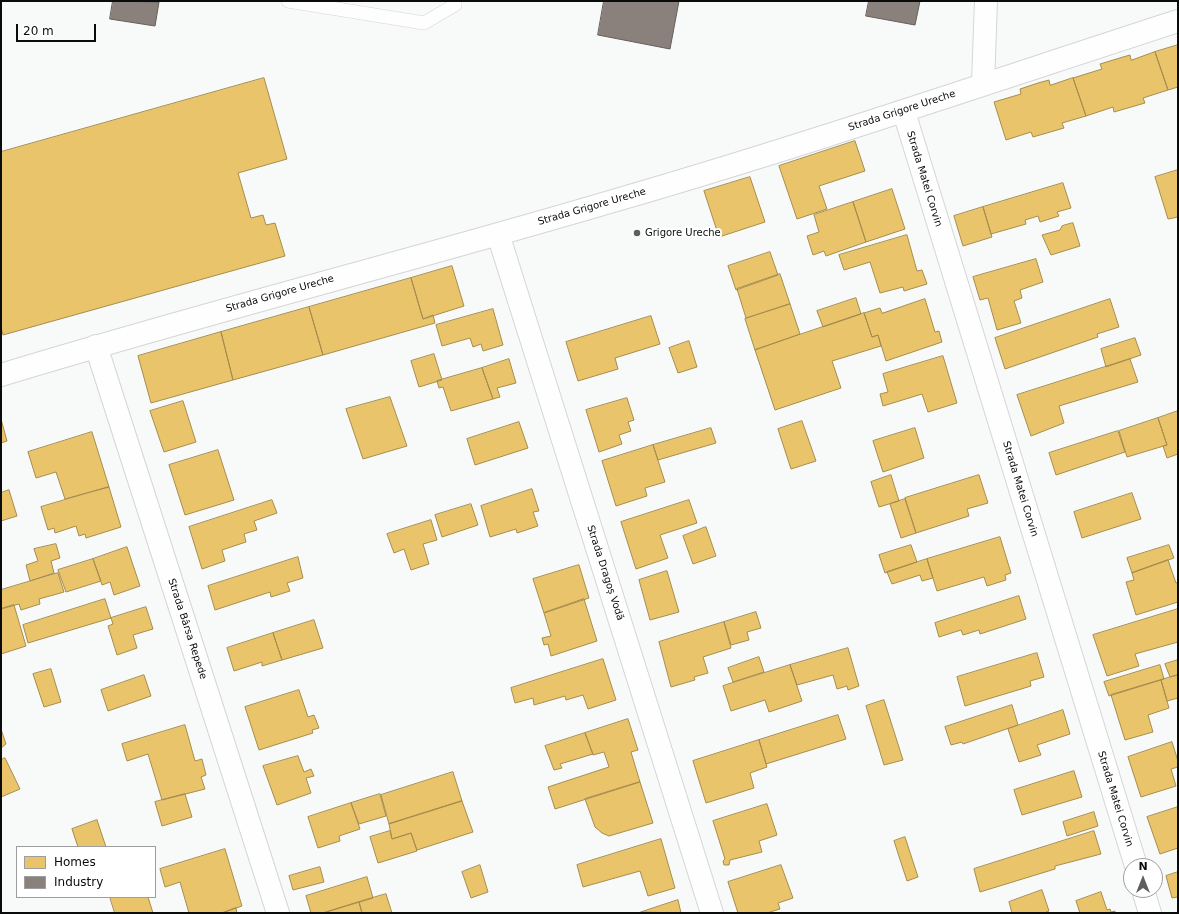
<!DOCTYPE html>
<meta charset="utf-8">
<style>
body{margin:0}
#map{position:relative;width:1179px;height:914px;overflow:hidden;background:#f7faf8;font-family:"DejaVu Sans",sans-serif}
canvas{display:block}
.frame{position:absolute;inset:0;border:2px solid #0a0c0b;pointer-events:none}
.legend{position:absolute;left:16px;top:846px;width:140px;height:52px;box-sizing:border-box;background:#fff;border:1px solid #9d9e9d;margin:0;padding:5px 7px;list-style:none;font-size:12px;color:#0a0c0b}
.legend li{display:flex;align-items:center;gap:8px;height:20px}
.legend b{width:20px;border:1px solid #9d9e9d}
.north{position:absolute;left:1123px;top:858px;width:40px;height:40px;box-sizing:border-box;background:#fff;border:1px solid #9d9e9d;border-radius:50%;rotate:0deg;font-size:11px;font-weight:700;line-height:16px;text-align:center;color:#0a0c0b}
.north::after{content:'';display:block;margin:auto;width:14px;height:18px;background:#5d5f5e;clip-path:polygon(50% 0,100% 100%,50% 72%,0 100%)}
.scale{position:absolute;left:16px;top:24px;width:80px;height:18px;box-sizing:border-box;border:2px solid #0a0c0b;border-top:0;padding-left:5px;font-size:12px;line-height:14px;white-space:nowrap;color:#0a0c0b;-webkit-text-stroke:3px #fff;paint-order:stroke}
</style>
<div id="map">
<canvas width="1179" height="914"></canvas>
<div class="frame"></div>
<ul class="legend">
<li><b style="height:11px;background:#e9c46a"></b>Homes</li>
<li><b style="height:11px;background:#8a817c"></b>Industry</li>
</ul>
<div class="north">N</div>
<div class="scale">20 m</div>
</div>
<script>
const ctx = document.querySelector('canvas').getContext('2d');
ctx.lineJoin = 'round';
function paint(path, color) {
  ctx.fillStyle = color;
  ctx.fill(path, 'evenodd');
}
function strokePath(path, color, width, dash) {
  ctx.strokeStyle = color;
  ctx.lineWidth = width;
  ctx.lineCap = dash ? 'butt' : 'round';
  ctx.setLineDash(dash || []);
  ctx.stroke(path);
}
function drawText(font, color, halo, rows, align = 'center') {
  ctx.font = font + ' "DejaVu Sans",sans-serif';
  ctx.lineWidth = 4;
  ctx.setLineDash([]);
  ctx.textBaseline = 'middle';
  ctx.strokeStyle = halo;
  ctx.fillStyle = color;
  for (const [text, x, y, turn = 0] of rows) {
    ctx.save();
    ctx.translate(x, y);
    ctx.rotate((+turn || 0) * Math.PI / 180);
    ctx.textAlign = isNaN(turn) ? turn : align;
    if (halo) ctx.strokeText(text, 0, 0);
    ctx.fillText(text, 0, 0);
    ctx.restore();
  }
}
const homes = new Path2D(`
 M1178 45V87L1168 90 1155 52Z
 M1155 52 1168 90 1143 98 1145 103 1114 112 1113 107 1086 116 1073 78 1102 69 1100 64 1123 57 1130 55 1131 60Z
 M264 78 287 159 238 173 251 218 263 215 266 225 275 223 285 256 3 335 1 327V152Z
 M1073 78 1086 116 1062 123 1064 128 1033 137 1031 132 1006 140 994 102 1021 94 1020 89 1038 83 1049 80 1050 85Z
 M855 141 865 171 819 186 827 209 797 219 779 166Z
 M1178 170V217L1168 219 1155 177Z
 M750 177 765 222 719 237 704 191Z
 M1063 183 1071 208 1057 212 1059 216 1040 222 1038 216 1025 220 1026 224 991 234 983 207Z
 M892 189 905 229 866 242 853 202Z
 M853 202 866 242 826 256 824 251 813 255 807 236 819 232 814 215Z
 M983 207 992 237 963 246 954 216Z
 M1073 223 1080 246 1051 255 1042 235 1060 230 1062 226Z
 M907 235 917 271 922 270 927 284 904 291 903 287 880 293 870 262 844 270 839 255Z
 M770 252 778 275 736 290 728 266Z
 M1036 259 1043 282 1020 290 1022 298 1014 301 1021 323 997 330 988 298 980 300 973 277Z
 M452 266 464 306 423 319 411 278Z
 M780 274 790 304 746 318 737 289Z
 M411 278 423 319 433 315 435 323 323 355 309 307Z
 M856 298 861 314 823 327 817 311Z
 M925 299 935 332 939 331 942 342 886 361 878 335 872 337 864 313 880 308 882 313Z
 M1110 299 1119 327 1097 334 1098 337 1005 369 995 338Z
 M790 304 800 334 755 350 745 319Z
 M309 307 323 355 233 380 221 332Z
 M493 309 503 345 483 351 481 344 473 347 470 338 442 346 436 325Z
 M864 313 872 337 878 335 881 346 832 361 841 388 775 410 755 350Z
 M651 316 660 344 615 358 618 369 578 381 566 342Z
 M221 332 233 380 151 403 138 356Z
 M1135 338 1141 355 1106 367 1101 349Z
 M689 341 697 367 678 373 669 348Z
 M434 354 442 380 419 387 411 361Z
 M943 356 957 403 928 412 922 394 883 406 880 394 888 392 883 374Z
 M509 359 516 383 497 388 500 397 493 399 482 368Z
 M1130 359 1138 382 1059 406 1064 423 1031 436 1017 395Z
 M482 368 493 399 451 411 443 387 439 388 437 381Z
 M390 397 407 446 363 459 346 409Z
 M627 398 634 420 628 422 631 431 619 435 622 444 599 452 586 410Z
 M183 401 196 442 164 452 150 411Z
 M1178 411V454L1167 458 1163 446 1167 445 1158 418Z
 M1158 418 1167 445 1127 457 1119 431Z
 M1 419 7 441 1 443Z
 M802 421 816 461 791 469 778 429Z
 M519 422 528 448 475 465 467 439Z
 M711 428 716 443 658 460 653 445Z
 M915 428 924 458 883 472 873 441Z
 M1118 431 1125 452 1056 475 1049 453Z
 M92 432 109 487 65 499 56 472 36 478 28 452Z
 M653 445 665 482 645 488 647 496 616 506 602 461Z
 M218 450 234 500 185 515 169 465Z
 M891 475 899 501 879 507 871 482Z
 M979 475 988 503 967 509 969 516 916 533 905 498Z
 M109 487 121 527 86 538 85 534 79 536 76 526 55 533 54 528 48 530 41 507Z
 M532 489 539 511 533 512 538 526 517 533 516 529 490 537 481 506Z
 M9 490 17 516 1 521V493Z
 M1132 493 1141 519 1082 538 1074 512Z
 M905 499 916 533 901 538 890 504Z
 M272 500 277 513 254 521 257 530 244 534 246 542 222 550 225 561 202 569 189 527Z
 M689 500 697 523 660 535 668 558 636 569 621 522Z
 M471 504 478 525 442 537 435 515Z
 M431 520 437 540 423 544 429 564 411 570 404 549 394 553 387 534Z
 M706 527 716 556 693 564 683 536Z
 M1000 537 1011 573 1005 575 1006 580 987 586 984 577 937 591 927 559Z
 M56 544 60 558 51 561 54 573 30 581 26 565 38 561 34 549Z
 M911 545 917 562 885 573 879 555Z
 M1169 545 1174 558 1132 573 1127 558Z
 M127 547 140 586 114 595 110 582 102 585 93 559Z
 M298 557 303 578 287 583 290 591 271 597 270 592 215 610 208 586Z
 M93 559 101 581 66 592 58 570Z
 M927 559 933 578 922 581 920 575 892 584 887 572Z
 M1168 560 1176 583 1178 582V602L1136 615 1126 582 1134 580 1132 573Z
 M579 565 589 598 544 613 533 579Z
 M667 571 679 612 650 620 639 580Z
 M58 573 64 592 39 599 40 604 21 610 19 604 1 609V590Z
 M1019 596 1026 619 980 634 979 630 963 635 961 630 939 637 935 623Z
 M105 599 111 618 28 643 23 625Z
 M584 599 597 641 551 656 548 644 544 645 542 638 551 636 544 613Z
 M14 605 26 646 1 654V609Z
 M146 607 153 629 133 635 137 648 117 655 108 626 113 624 111 618Z
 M1178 609V642L1135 654 1139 666 1107 676 1093 635Z
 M756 612 761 628 747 632 749 640 731 645 724 622Z
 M314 620 323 648 282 660 273 633Z
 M724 622 731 648 703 657 708 673 694 677 695 680 671 687 659 642Z
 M273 633 282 660 262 666V662L234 671 227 648Z
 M848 648 859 686 848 690 847 686 837 689 833 675 797 685 790 665Z
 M1037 653 1044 677 1030 681 1031 686 965 706 957 677Z
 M759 657 764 672 733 682 728 668Z
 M603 659 616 700 588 709 583 695 566 700 565 696 534 705 533 698 515 703 511 688Z
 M1178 660V675L1170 677 1165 664Z
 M790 665 802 701 769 712 765 700 731 711 723 686Z
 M1160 665 1164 679 1109 696 1104 682Z
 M51 669 61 702 44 707 33 674Z
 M144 675 151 696 108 711 101 690Z
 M1178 675V698L1167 701 1161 680Z
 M1161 680 1169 708 1148 715 1153 732 1125 740 1111 695Z
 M299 690 308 717 314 715 319 728 312 730 313 733 259 750 245 707Z
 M884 700 903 760 884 765 866 706Z
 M1012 705 1018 725 963 744 962 742 951 745 945 727Z
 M1063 710 1070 734 1037 745 1041 755 1019 762 1008 729Z
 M838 715 846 739 766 764 759 740Z
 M628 719 638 750 631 752 640 782 555 809 548 787 609 767 604 752 593 755 585 733Z
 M185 725 195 761 202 759 206 775 201 777 205 789 162 800 148 754 127 761 122 744Z
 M1 729 6 744 1 748Z
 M585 733 593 754 560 764 562 768 554 770 545 746Z
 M759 740 767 767 750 773 754 788 706 803 693 761Z
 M1172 742 1178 761V767L1171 769 1176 786 1141 797 1128 757Z
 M298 756 304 772 311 769 314 776 306 778 311 793 277 805 263 766Z
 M5 758 20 789 1 797V760Z
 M1074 771 1082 797 1022 815 1014 790Z
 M453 772 462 801 389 824 381 795Z
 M640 782 653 823 609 836 602 833 595 827 585 799Z
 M185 794 192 817 162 826 155 802Z
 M380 794 386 816 359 824 351 803Z
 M462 801 473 832 417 850 411 833 392 839 389 824Z
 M351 803 360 829 339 836 340 841 318 848 308 817Z
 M767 804 777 835 759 841 762 852 730 860 729 865H724L723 861 725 859 713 821Z
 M1178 807V848L1160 854 1147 817Z
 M1094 812 1098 826 1067 836 1063 822Z
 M97 820 106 847H78L72 829Z
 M390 831 392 839 411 833 417 851 378 863 370 837Z
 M1094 831 1101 854 1055 866V869L980 892 974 869Z
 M905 837 918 877 907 881 894 841Z
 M661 839 675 888 648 896 640 871 583 887 577 865Z
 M225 849 242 906 222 913H189L180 882 165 887 160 869Z
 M480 865 488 892 471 898 462 872Z
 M781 865 793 898 778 903 780 909 767 913H738L728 882Z
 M320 867 324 882 293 890 289 876Z
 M1178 872V897L1172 898 1166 876Z
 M367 877 373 898 323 913H311L306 896Z
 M1042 890 1049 911 1044 913H1012L1009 902Z
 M1101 892 1107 910 1110 909 1111 912 1115 911V913H1080L1076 901Z
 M386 894 392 913H362L359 902Z
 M110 897H148L153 913H115Z
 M678 900 681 913 641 912Z
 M359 902 362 913H323Z
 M236 908 237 913H222Z`);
paint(homes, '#e9c46a');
strokePath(homes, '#a68d4e', 1);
const industry = new Path2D(`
 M113 1 159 2 155 26 110 19Z
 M604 1H679L670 49 598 35Z
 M869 1H920L915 25 866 16Z`);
paint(industry, '#8a817c');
strokePath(industry, '#645e5a', 1);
const service = new Path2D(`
 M288 1 424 23 455 5V1`);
const minor = new Path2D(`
 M983 84 986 1
 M904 112 1136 866
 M498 234 712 913
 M96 346 278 913
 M1 375C204 313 410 261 613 201 803 146 990 82 1178 21
 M1143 890 1150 913`);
strokePath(service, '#d4d6d5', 14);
strokePath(minor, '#d4d6d5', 24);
strokePath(service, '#fefefe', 13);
strokePath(minor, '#fefefe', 22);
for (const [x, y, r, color] of [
 [637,233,4,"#5d5f5e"]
]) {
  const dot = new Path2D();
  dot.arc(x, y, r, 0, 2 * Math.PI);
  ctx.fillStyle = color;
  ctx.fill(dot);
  strokePath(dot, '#fff', 1.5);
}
drawText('10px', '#0a0c0b', '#fff', [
 ["Strada Grigore Ureche",902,111,-18],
 ["Strada Matei Corvin",924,179,73],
 ["Strada Grigore Ureche",592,207,-16],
 ["Strada Grigore Ureche",280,294,-16],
 ["Strada Matei Corvin",1020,489,73],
 ["Strada Dragoș Vodă",605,573,72],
 ["Strada Bârsa Repede",187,629,72],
 ["Strada Matei Corvin",1115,799,73]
]);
drawText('10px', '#0a0c0b', '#fff', [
 ["Grigore Ureche",645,233]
], 'left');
</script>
